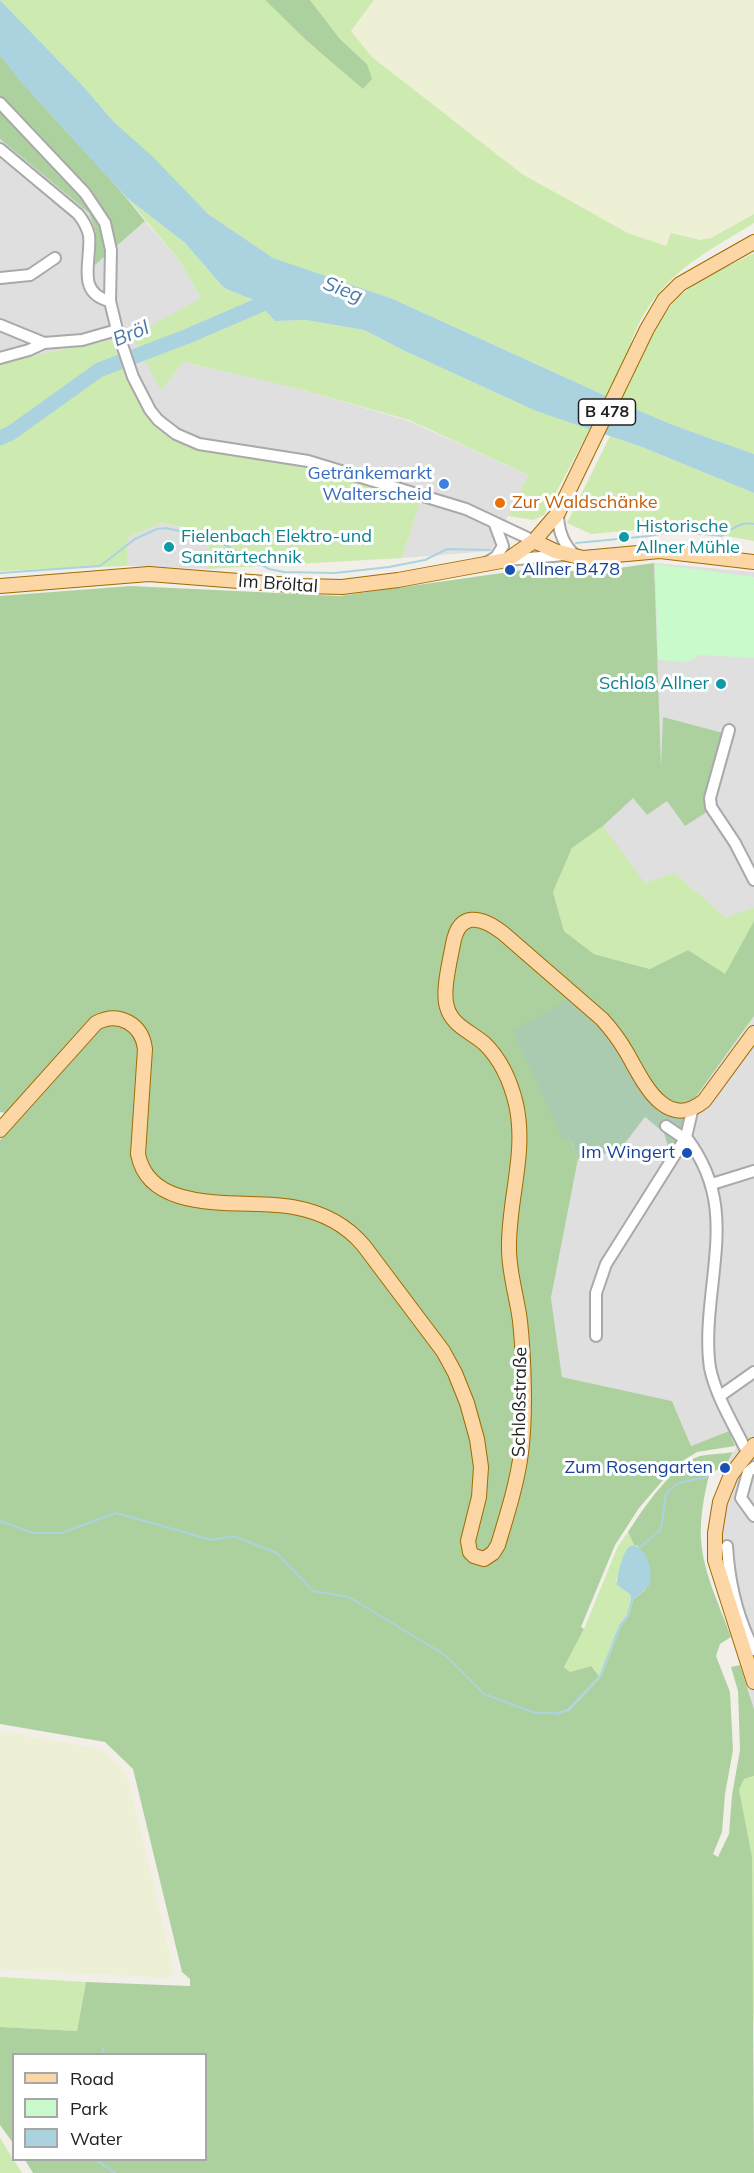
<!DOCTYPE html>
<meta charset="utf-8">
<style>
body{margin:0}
#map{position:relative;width:754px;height:2173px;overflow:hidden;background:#f2efe9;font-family:Mulish,sans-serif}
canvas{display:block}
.legend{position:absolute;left:12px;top:2053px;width:195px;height:108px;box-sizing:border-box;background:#fff;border:2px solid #a7a7a7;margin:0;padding:8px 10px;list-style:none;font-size:18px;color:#222}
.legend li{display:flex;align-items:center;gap:12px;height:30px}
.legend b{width:30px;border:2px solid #a7a7a7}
</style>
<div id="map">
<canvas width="754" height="2173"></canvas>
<ul class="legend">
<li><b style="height:8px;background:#fcd6a4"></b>Road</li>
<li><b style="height:16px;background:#c8facc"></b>Park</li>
<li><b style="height:16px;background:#aad3df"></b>Water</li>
</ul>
</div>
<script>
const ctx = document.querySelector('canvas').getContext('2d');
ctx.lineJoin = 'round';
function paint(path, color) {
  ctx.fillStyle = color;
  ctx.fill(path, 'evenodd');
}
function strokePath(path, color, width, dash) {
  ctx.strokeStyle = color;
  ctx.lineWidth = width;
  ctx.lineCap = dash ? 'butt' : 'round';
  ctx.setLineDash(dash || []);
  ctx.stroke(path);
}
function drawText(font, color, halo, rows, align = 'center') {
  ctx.font = font + ' Mulish,sans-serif';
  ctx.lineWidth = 6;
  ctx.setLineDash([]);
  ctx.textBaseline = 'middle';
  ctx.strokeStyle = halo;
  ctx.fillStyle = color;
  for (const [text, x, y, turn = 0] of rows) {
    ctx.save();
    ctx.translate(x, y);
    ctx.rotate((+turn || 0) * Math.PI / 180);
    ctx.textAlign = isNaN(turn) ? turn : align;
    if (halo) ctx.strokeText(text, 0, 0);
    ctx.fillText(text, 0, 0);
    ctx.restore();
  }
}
paint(new Path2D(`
 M0 139 89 213 96 233V264L145 221 179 260 201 298 161 391 183 362 303 390 409 421 528 475 491 551 402 558 420 501 198 447 150 417 127 381 112 340 0 362Z
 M161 523 209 532 208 569 127 566V538Z
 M654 563 754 572V909L726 923 646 887 600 826 655 580Z
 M754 1016V1709L708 1554 727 1463 736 1448 729 1431 691 1446 672 1401 562 1377 551 1298 578 1159 619 1151 645 1117 664 1133 671 1156 687 1109Z`), '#e0dfdf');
paint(new Path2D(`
 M374 0H754V214L711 238 700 240 671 233 666 246 628 233 521 174 372 57 351 31Z
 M0 1731 95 1748 106 1753 122 1768 128 1778 174 1971 168 1978 0 1969Z`), '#eef0d5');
paint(new Path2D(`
 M0 0H265L307 41 363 88 367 64 340 39 310 0H374L351 31 372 57 522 174 628 233 666 246 671 233 700 240 711 238 754 214V223C697 258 657 276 631 342L647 347C656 329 665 309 680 296 701 277 730 266 754 253V454L673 425 628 406 393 299 273 259 208 214 114 122 83 86Z
 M127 198 185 243 224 288 256 301 275 321 306 320 364 330 407 352 536 411 590 429 544 515 534 520 508 516 528 475 409 420 303 390 183 362 161 391 132 336 201 298 179 260Z
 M112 340 127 381 150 417 172 435 318 468 420 502 402 558 208 569 209 532 161 523 127 538V566L0 571V362Z
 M610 436 642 447 754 493V541L715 534 660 528 591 534 567 523Z
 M603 826 645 883 674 873 726 918 754 907V921L725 975 688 950 651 969 594 954 564 931 553 892 572 848Z
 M628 1532 634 1545 631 1546 623 1558 616 1581 630 1594 631 1599 627 1615 619 1625 599 1676 591 1666 570 1672 564 1667 584 1629 618 1546Z
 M754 1776V2028L739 1790 744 1779Z
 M0 1977 86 1982 77 2031 0 2027Z
 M0 2138 22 2173H0Z`), '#cdebb0');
paint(new Path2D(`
 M265 0H310L340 39 367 64 372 79 363 89 307 41Z
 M0 55C45 113 100 163 145 221L95 265 96 233 89 213 0 139Z
 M654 563 661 767 663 717 723 733 707 812 685 826 667 801 647 815 633 798 603 826 572 848 553 892 564 931 594 954 650 969 688 950 725 974 754 921V1016L687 1109H665L564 1139 570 1138 578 1159 551 1298 562 1377 672 1401 691 1446 729 1431 735 1446 697 1452 676 1465 639 1508 615 1545 581 1627 584 1629 564 1667 570 1672 591 1666 599 1676 568 1709 556 1713 569 1711 601 1677 621 1626 629 1616 633 1600 646 1589 638 1546 634 1545 628 1532C643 1509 673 1464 700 1456 710 1454 722 1454 733 1452L727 1463 709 1475C704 1496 700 1517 701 1539 703 1573 720 1606 731 1637L720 1644 716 1656 730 1692 733 1750 725 1794 722 1832 713 1854 718 1857 729 1834 732 1795 740 1750 738 1691 731 1667 740 1665 754 1709V1776L744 1779 739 1790 752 1857 754 2173H33L25 2160H206V2054H14L13 2143 0 2125V2027L77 2031 86 1982 190 1986V1979L182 1972 133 1769 105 1742 0 1724V1140L15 1123 5 1113 0 1112V596L131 586 340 596 530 569 591 572Z`), '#add19e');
paint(new Path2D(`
 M574 996 599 1018 657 1103 687 1109 682 1137 671 1157 664 1133 645 1117 619 1151 578 1159 570 1138 564 1140 513 1031Z`), '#aacbaf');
paint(new Path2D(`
 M655 564 754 577V658L700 655 687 662 658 660Z`), '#c8facc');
paint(new Path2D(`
 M0 0 83 86 114 122 153 157 208 214 273 258 393 299 628 406 673 425 754 454V493L642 447 536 411 407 352 364 330 306 320 275 321 256 301 224 288 185 243 127 198 20 81 0 55Z
 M634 1545C648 1551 654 1572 649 1586L633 1600 629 1616 621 1626 601 1677 569 1711 556 1716V1713L568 1709 599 1676 619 1625 627 1615 631 1599 630 1594 617 1585C616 1580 622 1556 626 1551 629 1546 629 1547 634 1545Z`), '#aad3df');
strokePath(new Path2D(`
 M576 543 649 536 675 531 722 536C731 529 742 521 754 524
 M0 573 100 566 135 539 157 529 166 528 214 539 269 569 284 572 335 573 389 567 425 560 447 549 490 550
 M0 1521 33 1533H61L116 1513 212 1540 233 1536 277 1553 313 1591 349 1597 445 1655 484 1694 535 1713H558
 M638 1549 661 1529 666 1494 678 1483 708 1477
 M102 2054 104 2048
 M96 2160 115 2173`), '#aad3df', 2);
strokePath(new Path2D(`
 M0 438 11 433 99 370 188 336 276 298`), '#aad3df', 15);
const minor = new Path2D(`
 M0 103 85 193 105 223 111 250 110 301 117 330 133 377 150 410 158 420 176 434 199 444 308 461 466 509 534 541
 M0 149 78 214C83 220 87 227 89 235 92 260 75 293 110 301
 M0 278 30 275 55 258
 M0 325 44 343 82 340 117 330
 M0 358 29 350 44 343
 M558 513C558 531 563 545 576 556
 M507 560 564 555
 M486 563 496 557 503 546 494 522
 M729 730 710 798 711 807 735 843 754 880
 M693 1107 686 1137C729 1193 716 1243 710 1308 708 1328 707 1348 710 1368 716 1397 734 1425 747 1452
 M666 1126 685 1139
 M712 1184 754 1171
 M596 1336V1293L606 1264 686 1137
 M720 1396 754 1372
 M754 1467 748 1472 741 1498 754 1516
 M727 1546C729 1581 738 1619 754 1650`);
const major = new Path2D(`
 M534 541 555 551 583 558 660 551 754 562
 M0 586 149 574 303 586 342 587 398 580 507 560 534 541 558 513 647 329 664 300 680 284 754 242
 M0 1130 96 1023C119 1011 142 1024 145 1049L138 1154C150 1218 248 1198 293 1207 321 1212 345 1223 364 1246L443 1351 455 1373 467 1403 477 1439 481 1467 479 1497 468 1541 470 1552 474 1556 484 1559 493 1553 498 1545C507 1515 517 1484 521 1453 526 1415 524 1359 520 1321 517 1297 509 1273 509 1249 508 1200 527 1153 516 1104 511 1083 501 1060 485 1044 472 1032 452 1026 447 1007 442 991 450 961 453 944 459 911 481 916 503 933L602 1019C612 1030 620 1041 627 1053 643 1081 665 1132 704 1101L754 1033
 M754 1445 731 1475 720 1502 715 1533V1560L754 1682`);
strokePath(minor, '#a9a9a9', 14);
strokePath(major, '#a06b00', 16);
strokePath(minor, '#fff', 10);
strokePath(major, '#fcd6a4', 14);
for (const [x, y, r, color] of [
 [444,484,6,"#3f7fe0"],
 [500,503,6,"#e8710a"],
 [624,537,6,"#0f9aa8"],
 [169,547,6,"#0f9aa8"],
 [510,570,6,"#1a4fb4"],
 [721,684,6,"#0f9aa8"],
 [687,1153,6,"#1a4fb4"],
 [725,1468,6,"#1a4fb4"]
]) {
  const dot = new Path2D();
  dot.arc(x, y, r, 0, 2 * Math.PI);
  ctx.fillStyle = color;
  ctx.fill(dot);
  strokePath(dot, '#fff', 2);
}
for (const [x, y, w] of [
 [607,412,57]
]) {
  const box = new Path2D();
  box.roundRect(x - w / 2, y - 13, w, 26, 4.5);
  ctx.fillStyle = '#fff';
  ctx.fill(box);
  strokePath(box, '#222', 1.5);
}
drawText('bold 16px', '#222', null, [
 ["B 478",607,412]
]);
drawText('18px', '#366cbe', '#fff', [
 ["Getränkemarkt",432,474],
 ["Walterscheid",432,495]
], 'right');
drawText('18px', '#c56008', '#fff', [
 ["Zur Waldschänke",512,503]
], 'left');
drawText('18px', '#0d838f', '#fff', [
 ["Historische",636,527],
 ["Allner Mühle",636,548],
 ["Fielenbach Elektro-und",181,537],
 ["Sanitärtechnik",181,558],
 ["Schloß Allner",709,684,"right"]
], 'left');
drawText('18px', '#164399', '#fff', [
 ["Allner B478",522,570,"left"],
 ["Im Wingert",675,1153],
 ["Zum Rosengarten",713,1468]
], 'right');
drawText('18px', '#222', '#fff', [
 ["Im Bröltal",278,584,4],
 ["Schloßstraße",520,1402,-89]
]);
drawText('italic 20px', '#4a7aab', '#fff', [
 ["Sieg",343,290,21],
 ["Bröl",131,334,-22]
]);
</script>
